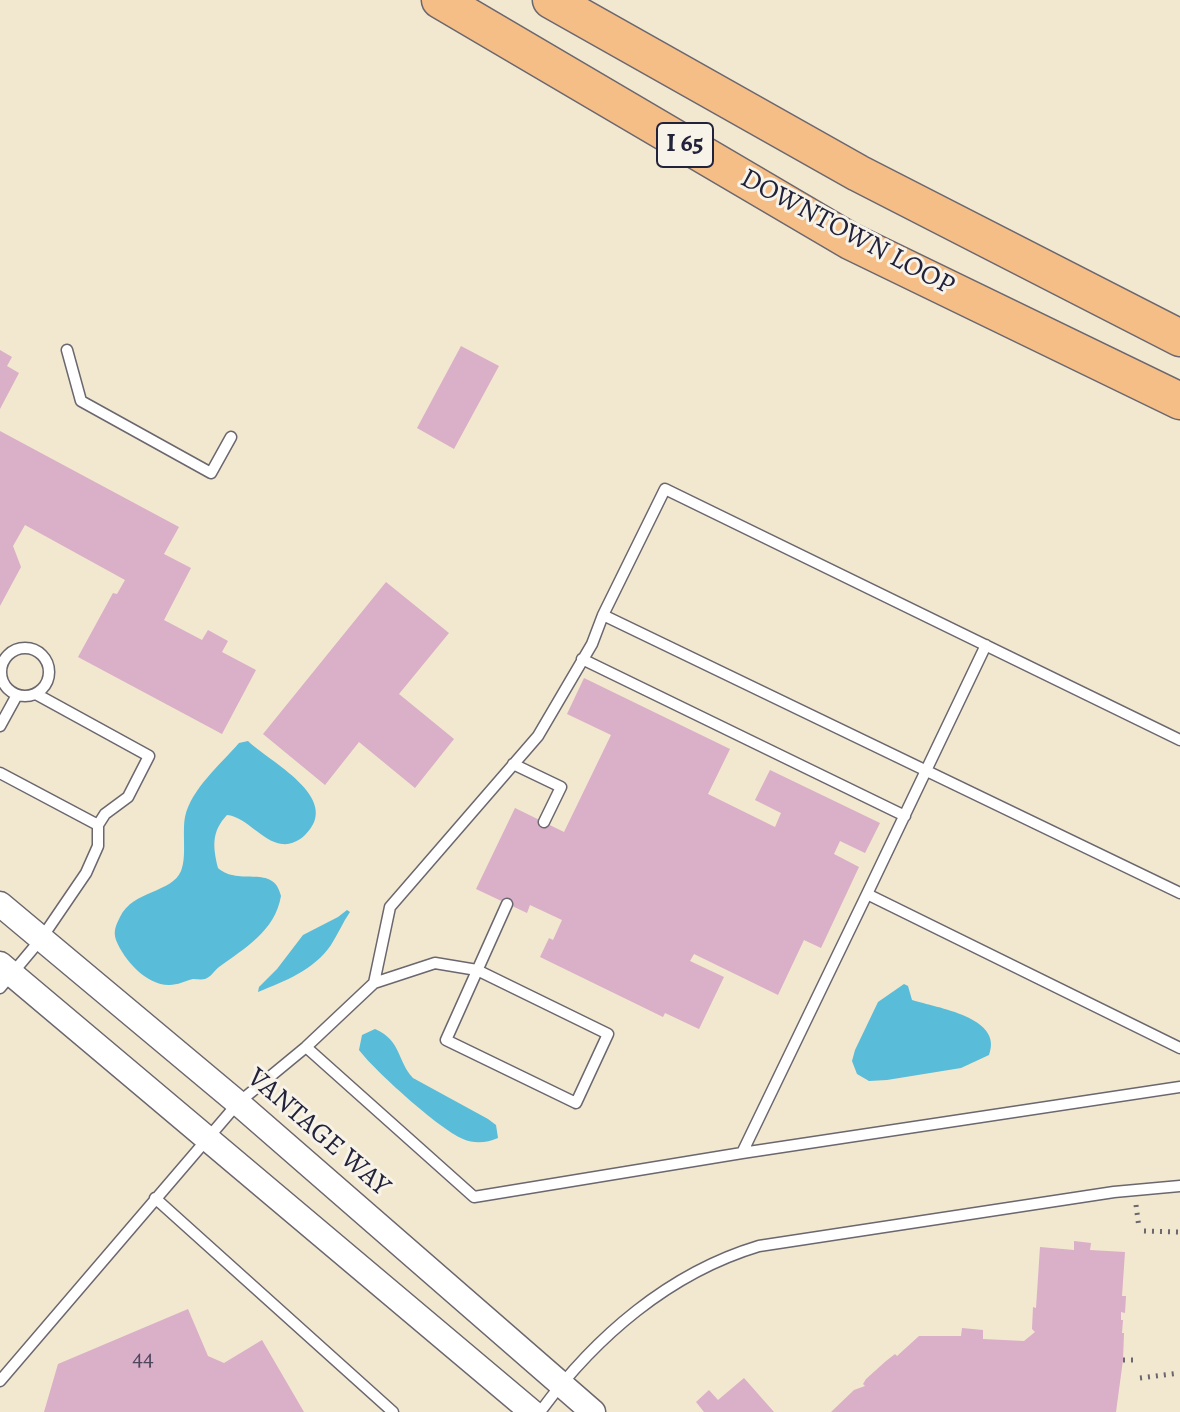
<!DOCTYPE html>
<style>
body{margin:0}
canvas{display:block;background:#f2e7cf}
</style>
<canvas width="1180" height="1412"></canvas>
<script>
const ctx = document.querySelector('canvas').getContext('2d');
ctx.lineJoin = 'round';
function paint(path, color) {
  ctx.fillStyle = color;
  ctx.fill(path, 'evenodd');
}
function strokePath(path, color, width, dash) {
  ctx.strokeStyle = color;
  ctx.lineWidth = width;
  ctx.lineCap = dash ? 'butt' : 'round';
  ctx.setLineDash(dash || []);
  ctx.stroke(path);
}
function drawText(font, color, halo, rows, align = 'center') {
  ctx.font = font + ' Alegreya,serif';
  ctx.lineWidth = 6;
  ctx.setLineDash([]);
  ctx.textBaseline = 'middle';
  ctx.strokeStyle = halo;
  ctx.fillStyle = color;
  for (const [text, x, y, turn = 0] of rows) {
    ctx.save();
    ctx.translate(x, y);
    ctx.rotate((+turn || 0) * Math.PI / 180);
    ctx.textAlign = isNaN(turn) ? turn : align;
    if (halo) ctx.strokeText(text, 0, 0);
    ctx.fillText(text, 0, 0);
    ctx.restore();
  }
}
paint(new Path2D(`
 M248 741C268 761 344 798 305 835 299 841 290 845 282 844 261 841 247 817 227 815 211 832 213 847 218 868 239 887 274 863 281 896 275 931 245 948 219 967 214 971 211 977 205 979 201 980 197 979 193 979 185 981 178 985 169 985 146 985 124 960 116 940 113 931 116 925 120 917 133 890 172 893 181 871 187 857 182 833 185 817 191 789 221 764 239 743Z
 M347 910 350 912C343 922 338 934 331 945 314 970 285 981 258 992L259 987 277 969 303 935 338 917Z
 M904 984 908 986 912 1000C937 1008 1004 1017 989 1055L961 1068 887 1080 869 1081 857 1074 852 1061 855 1050 878 1002Z
 M375 1029C402 1041 397 1061 413 1078L488 1119 496 1125 498 1138C487 1143 474 1144 463 1139 438 1128 375 1071 359 1050L362 1035Z`), '#59bcd8');
paint(new Path2D(`
 M461 346 499 366 454 449 417 428Z
 M0 350 12 357 7 366 19 373 0 409Z
 M0 431 179 527 164 554 191 568 164 620 202 640 208 630 228 641 222 652 256 670 222 734 78 657 113 593 117 594 125 580 25 525 13 546 21 567 0 606Z
 M386 582 449 633 399 694 454 739 415 788 359 742 325 785 263 734Z
 M584 678 730 749 708 794 775 827 781 813 755 800 770 770 880 823 865 853 840 841 834 854 859 867 821 948 804 940 778 995 694 954 690 961 724 977 699 1029 665 1013 663 1017 540 957 549 938 553 940 562 920 530 905 527 913 476 889 515 808 564 832 611 735 567 714Z
 M1074 1241 1091 1243 1090 1250 1125 1252 1122 1296H1126L1125 1313 1121 1312V1320H1123L1122 1333H1124L1123 1360 1116 1412H831L854 1390 865 1386 863 1384 866 1379 886 1361 895 1354 897 1356 919 1336H961L962 1328 983 1330V1339L1024 1341 1035 1332 1032 1329 1033 1307 1036 1308 1040 1247 1074 1250Z
 M188 1309 208 1356 224 1363 262 1340 304 1412H44L58 1364Z
 M744 1378 774 1412H704L696 1402 709 1390 718 1400Z`), '#daafc8');
const service = new Path2D(`
 M67 350 81 401 211 473 231 437
 M603 615 1180 893
 M1 672a24 24 0 1 1 48 0a24 24 0 1 1-48 0Z
 M582 659 905 816
 M0 726 17 695
 M513 764 561 787 544 822
 M0 773 98 825
 M867 894 986 645
 M374 983 435 963 477 970 608 1034 576 1103 446 1040 507 904
 M0 988 41 939 86 873 98 846V825L105 814 128 797 149 756 36 694
 M306 1047 474 1197 742 1153 867 894 1180 1048
 M742 1153 1180 1087
 M155 1198 393 1412
 M0 1381 238 1103 306 1047 374 983 390 907 538 736 592 644 603 615 665 489 1180 740
 M540 1412C595 1337 669 1273 759 1246L1114 1192 1180 1186`);
const tertiary = new Path2D(`
 M0 904 238 1103 593 1412
 M0 964 532 1412`);
const motorway = new Path2D(`
 M440 0 850 241 1180 401
 M551 0 858 173 1180 338`);
strokePath(service, '#6b676f', 13);
strokePath(tertiary, '#6b676f', 27);
strokePath(motorway, '#6b676f', 39);
strokePath(new Path2D(`
 M1136 1205 1139 1228
 M1144 1231 1180 1232
 M1123 1360H1137
 M1140 1378 1179 1373`), '#6b676f', 5, [2, 6]);
strokePath(service, '#fff', 10);
strokePath(tertiary, '#fff', 24);
strokePath(motorway, '#f6be87', 36);
drawText('24px', '#50455e', null, [
 ["44",143,1359]
]);
for (const [x, y, w] of [
 [685,145,56]
]) {
  const box = new Path2D();
  box.roundRect(x - w / 2, y - 22, w, 44, 6);
  ctx.fillStyle = '#f7f3e8';
  ctx.fill(box);
  strokePath(box, '#22223b', 2);
}
drawText('bold 26px', '#22223b', null, [
 ["I 65",685,145]
]);
drawText('28px', '#22223b', '#f7f3e8', [
 ["DOWNTOWN LOOP",847,233,28],
 ["VANTAGE WAY",318,1133,41]
]);
</script>
